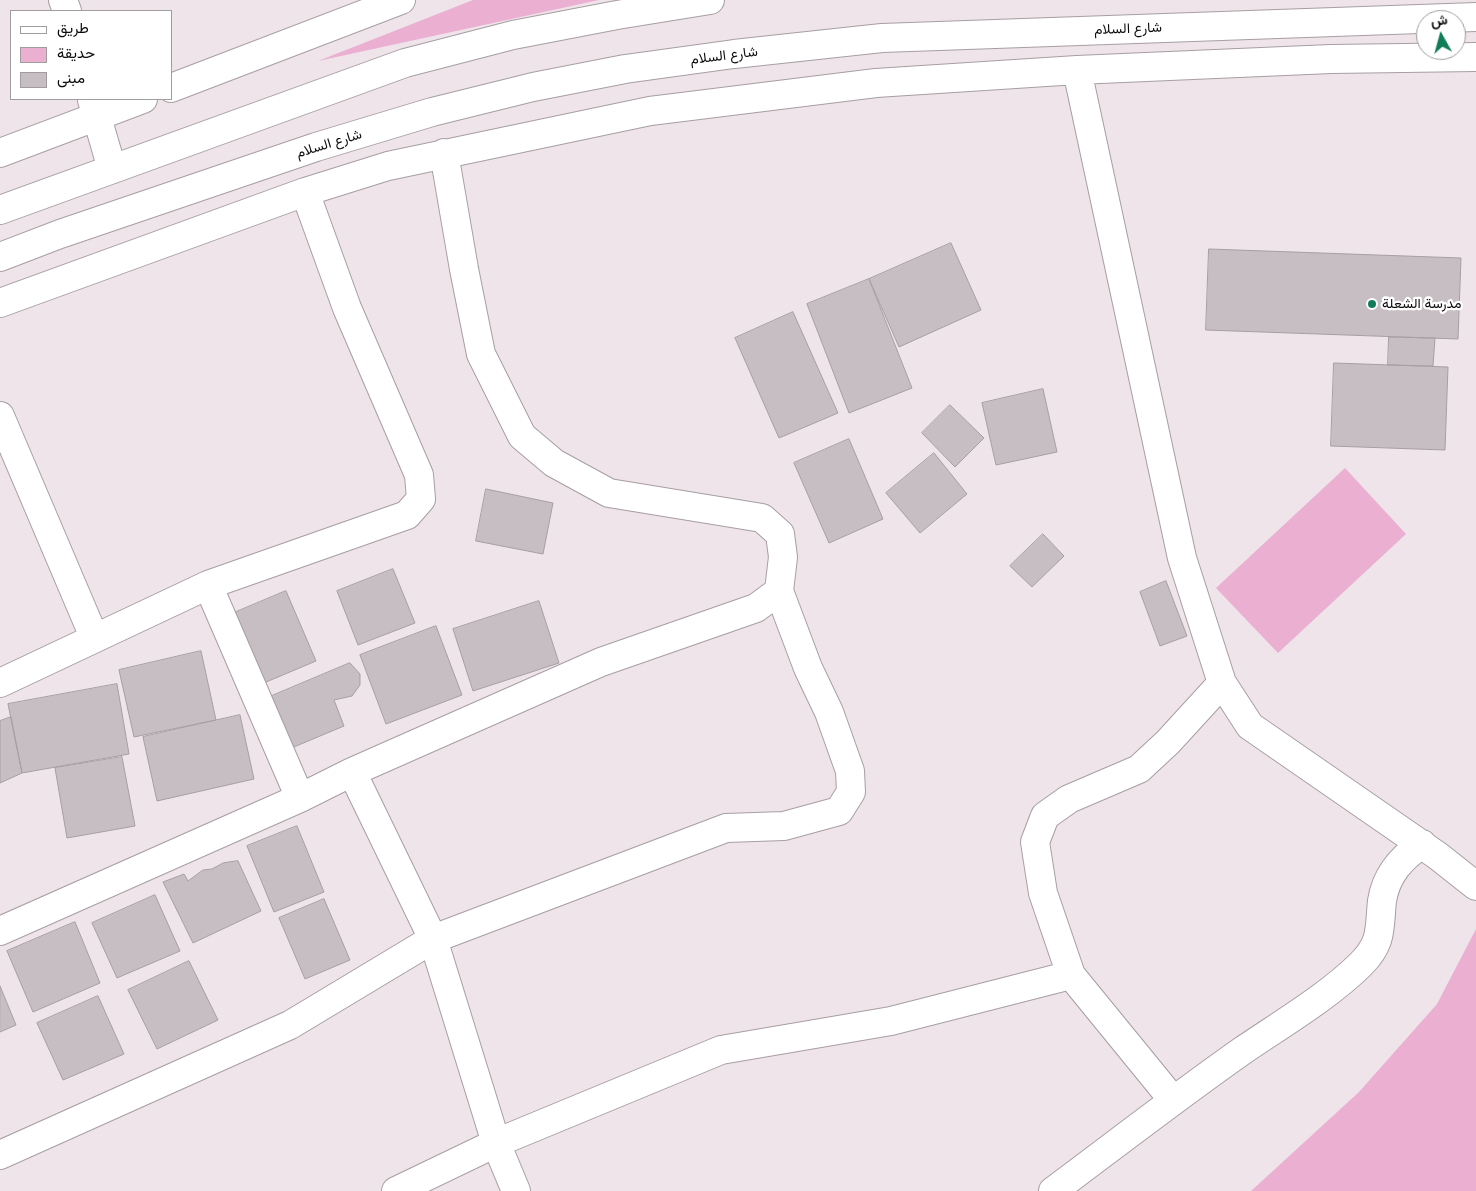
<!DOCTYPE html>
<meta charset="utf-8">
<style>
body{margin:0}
#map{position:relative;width:1476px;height:1191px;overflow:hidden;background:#eee4e9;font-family:"Fira Sans",Vazirmatn,sans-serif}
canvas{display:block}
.legend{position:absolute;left:10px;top:10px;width:162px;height:90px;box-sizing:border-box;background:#fff;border:1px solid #9f9d9e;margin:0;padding:6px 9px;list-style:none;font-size:15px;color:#0e0b0d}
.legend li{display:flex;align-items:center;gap:10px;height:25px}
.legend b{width:25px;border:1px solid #9f9d9e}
.north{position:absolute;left:1416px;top:10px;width:50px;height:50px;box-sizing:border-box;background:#fff;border:1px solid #9f9d9e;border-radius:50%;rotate:353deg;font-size:14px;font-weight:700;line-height:20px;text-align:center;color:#0e0b0d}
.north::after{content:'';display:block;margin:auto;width:18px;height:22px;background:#117d58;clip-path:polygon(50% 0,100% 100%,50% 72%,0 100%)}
</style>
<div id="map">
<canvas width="1476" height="1191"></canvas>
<ul class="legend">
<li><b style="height:6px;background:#fff"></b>طريق</li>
<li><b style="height:14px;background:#ebafd2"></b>حديقة</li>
<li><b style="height:14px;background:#c7bec3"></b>مبنى</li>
</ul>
<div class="north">ش</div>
</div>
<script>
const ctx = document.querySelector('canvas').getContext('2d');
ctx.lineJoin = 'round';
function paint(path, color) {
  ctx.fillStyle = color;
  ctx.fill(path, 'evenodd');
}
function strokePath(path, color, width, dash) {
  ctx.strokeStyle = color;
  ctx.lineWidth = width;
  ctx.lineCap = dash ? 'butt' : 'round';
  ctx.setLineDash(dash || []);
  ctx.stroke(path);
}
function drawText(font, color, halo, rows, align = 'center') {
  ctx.font = font + ' "Fira Sans",Vazirmatn,sans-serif';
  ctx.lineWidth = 4.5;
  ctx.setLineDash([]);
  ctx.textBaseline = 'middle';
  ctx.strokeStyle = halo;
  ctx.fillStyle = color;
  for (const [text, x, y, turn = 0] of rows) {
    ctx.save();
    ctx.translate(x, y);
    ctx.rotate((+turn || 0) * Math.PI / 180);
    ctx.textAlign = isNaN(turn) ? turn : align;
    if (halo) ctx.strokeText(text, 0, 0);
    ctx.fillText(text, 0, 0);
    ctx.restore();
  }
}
paint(new Path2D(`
 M473 0H599L318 61Z
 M1345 468 1406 534 1278 653 1216 588Z
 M1476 929V1191H1251L1359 1092 1437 1004Z`), '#ebafd2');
const building = new Path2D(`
 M951 243 981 310 899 347 869 279Z
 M1209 249 1461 258 1458 339 1206 330Z
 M869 279 912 388 849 413 807 304Z
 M793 312 838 413 779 438 735 338Z
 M1389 337 1435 338 1433 366 1388 365Z
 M1334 363 1448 367 1445 450 1331 446Z
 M1043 389 1057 452 996 465 982 403Z
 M950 405 984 438 955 467 922 433Z
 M849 439 883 519 829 543 794 463Z
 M934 453 967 494 920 533 886 493Z
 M486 489 553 503 543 554 476 541Z
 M1043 534 1064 556 1032 587 1010 566Z
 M393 569 415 623 358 645 337 591Z
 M1166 581 1187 636 1160 646 1140 592Z
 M286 591 316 661 259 685 229 615Z
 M539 601 559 663 473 691 453 629Z
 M436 626 462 695 386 724 360 655Z
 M201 651 216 720 134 737 119 670Z
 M350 663 360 674V685L352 696 334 700 344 726 289 749 267 698Z
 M117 684 129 754 22 773 8 704Z
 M240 715 254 779 157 801 143 737Z
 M11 717 22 773 0 783V721Z
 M122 757 135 826 67 838 55 768Z
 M297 826 324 892 274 912 247 846Z
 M238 861 261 911 193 943 163 882 184 874 188 881 203 870 212 869 223 863Z
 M155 895 180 951 117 978 92 923Z
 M324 899 350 960 305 979 279 918Z
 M75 922 100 983 33 1012 7 951Z
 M189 961 218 1020 157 1049 128 990Z
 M0 986 16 1025 0 1032Z
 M98 996 124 1054 63 1080 37 1023Z`);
paint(building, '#c7bec3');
strokePath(building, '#a79ea3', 1);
const minor = new Path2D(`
 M63 0 67 11
 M1077 70 1182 558 1222 683 1250 726 1438 856 1476 886
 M171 88 401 0
 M92 100 112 169
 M0 153 143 99
 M0 303 305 192 388 166 650 111 876 83 1077 70 1331 59 1476 57
 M0 416 94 637
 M208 585 300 798
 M0 683 208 585 407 515 421 499 419 475 347 308 305 192
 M352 772 433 939 496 1143 516 1191
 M0 931 300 798 352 772 601 662 756 608 779 591 783 557 780 534 762 518 609 493 554 463 522 436 481 354 464 269 444 153
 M1173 1100 1071 975 1043 893 1035 842 1045 816 1069 799 1139 769 1168 742 1222 683
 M0 1155 290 1025 433 939 726 828 784 826 839 811 851 792 850 771 829 712 808 668 779 591
 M396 1191 496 1143 721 1050 891 1021 1071 975
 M1053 1191C1116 1144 1178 1096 1242 1051 1280 1025 1329 996 1361 964 1383 942 1379 928 1382 901 1386 875 1401 858 1422 844`);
const highway = new Path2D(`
 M0 210 405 63 513 35 617 15 710 0
 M0 257 60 234 316 147 432 112 533 87 625 69 734 54 882 38 1476 17`);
strokePath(minor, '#a79ea3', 30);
strokePath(highway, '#a79ea3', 30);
strokePath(minor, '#fff', 28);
strokePath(highway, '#fff', 28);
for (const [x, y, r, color] of [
 [1372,304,5,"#117d58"]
]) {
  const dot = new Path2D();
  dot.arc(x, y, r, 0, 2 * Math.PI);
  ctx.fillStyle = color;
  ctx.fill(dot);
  strokePath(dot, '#fff', 2);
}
drawText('14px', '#0e0b0d', '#fff', [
 ["شارع السلام",1128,29,-2],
 ["شارع السلام",724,56,-7],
 ["شارع السلام",329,144,-17]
]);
drawText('14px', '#0e0b0d', '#fff', [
 ["مدرسة الشعلة",1382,304]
], 'left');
</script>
